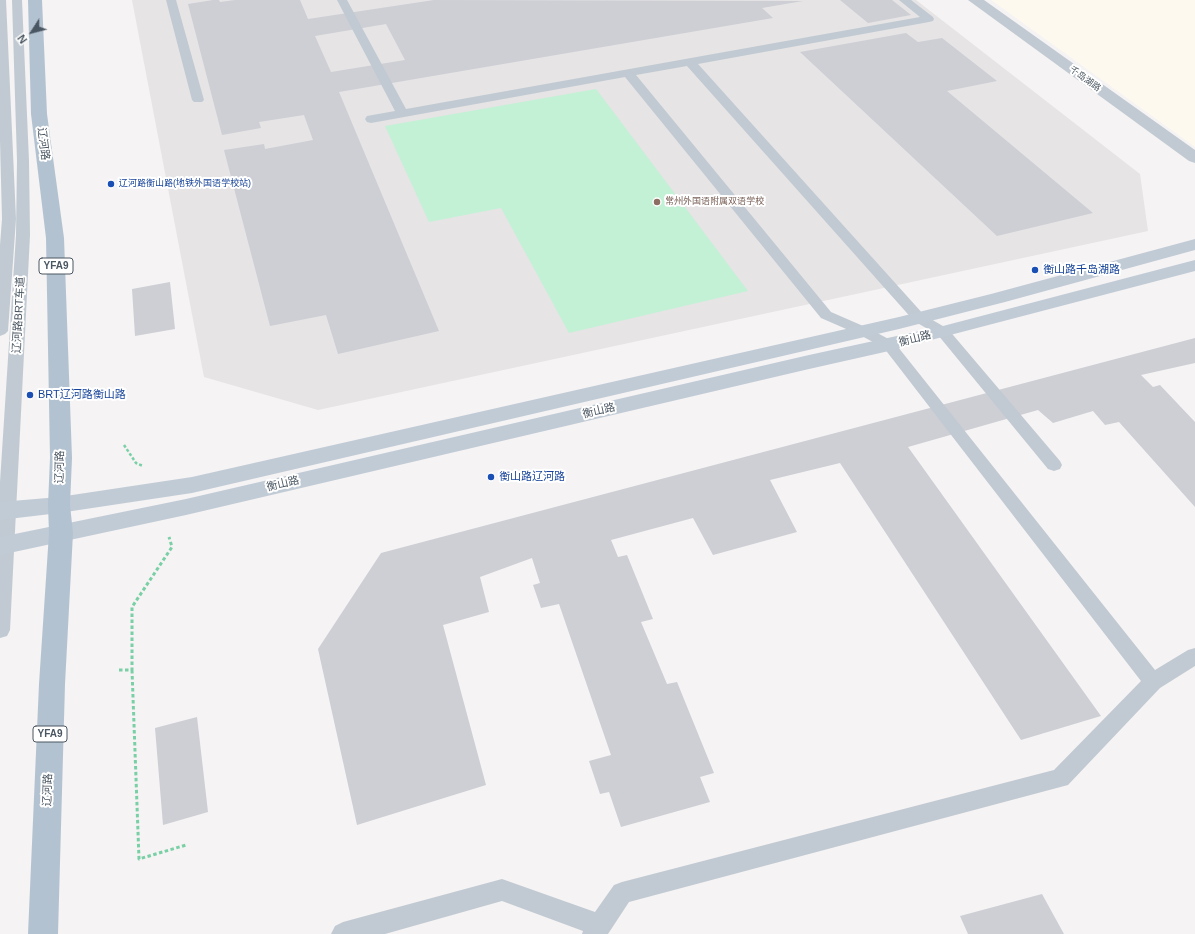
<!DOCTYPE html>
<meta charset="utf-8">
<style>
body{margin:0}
#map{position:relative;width:1195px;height:934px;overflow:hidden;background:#f5f3f3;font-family:Helvetica,sans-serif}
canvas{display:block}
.north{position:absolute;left:12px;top:12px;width:40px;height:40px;-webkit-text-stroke:3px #fff;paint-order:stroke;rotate:234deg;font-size:11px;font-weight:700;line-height:16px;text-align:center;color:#4a5661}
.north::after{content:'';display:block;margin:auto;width:14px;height:18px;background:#4a5661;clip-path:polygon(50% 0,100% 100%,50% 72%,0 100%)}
</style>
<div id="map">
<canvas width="1195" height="934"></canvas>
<div class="north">N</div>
</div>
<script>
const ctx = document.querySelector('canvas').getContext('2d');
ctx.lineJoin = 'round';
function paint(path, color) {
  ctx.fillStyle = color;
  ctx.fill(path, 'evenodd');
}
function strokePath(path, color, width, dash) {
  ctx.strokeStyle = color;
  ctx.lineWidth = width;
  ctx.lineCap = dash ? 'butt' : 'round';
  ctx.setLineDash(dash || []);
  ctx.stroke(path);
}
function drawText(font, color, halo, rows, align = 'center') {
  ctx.font = font + ' Helvetica,"Noto Sans SC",sans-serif';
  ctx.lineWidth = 4;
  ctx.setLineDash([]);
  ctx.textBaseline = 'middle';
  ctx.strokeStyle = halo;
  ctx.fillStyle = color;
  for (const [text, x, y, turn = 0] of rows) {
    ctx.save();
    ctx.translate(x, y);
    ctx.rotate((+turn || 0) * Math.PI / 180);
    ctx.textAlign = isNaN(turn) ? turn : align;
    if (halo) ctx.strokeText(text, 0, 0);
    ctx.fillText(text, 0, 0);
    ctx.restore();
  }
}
paint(new Path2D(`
 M991 0H1195V147Z`), '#fdf9ef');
paint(new Path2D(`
 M132 0H916L1140 174 1148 231 318 410 204 377Z`), '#e6e4e5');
paint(new Path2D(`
 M596 89 615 114 748 291 569 333 501 208 429 222 385 126Z`), '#c3f1d5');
paint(new Path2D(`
 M213 0H219L220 2 235 0H300L308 19 434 0 803 1 762 8 773 18 339 92 439 331 338 354 326 315 270 326 224 150 264 144 265 149 313 140 304 115 259 122 261 128 222 135 188 4ZM386 24 405 60 331 72 315 36Z
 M840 0H892L911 15 868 23Z
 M906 33 918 42 942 38 997 81 947 91 1093 213 997 236 800 52Z
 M170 282 175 329 135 336 132 289Z
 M1195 338V363L1141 375 1153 387 1160 385 1195 422V507L1119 422 1105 425 1093 411 1053 423 1038 410 908 447 1101 716 1021 740 840 463 770 480 797 532 713 555 693 518 611 540 618 557 627 555 653 619 641 622 667 684 677 682 714 773 700 777 710 802 621 827 609 792 600 794 589 761 611 755 559 604 541 608 533 585 540 583 532 558 480 577 489 612 443 625 486 785 357 825 318 649 381 553Z
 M197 717 208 812 163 825 155 728Z
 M1042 894 1064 934H968L960 916Z`), '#cdcfd5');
strokePath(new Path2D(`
 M124 445 136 463 143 466`), '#7ad0a6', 2.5, [3, 2]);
strokePath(new Path2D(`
 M119 670H132V607L172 547 169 537
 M132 670 139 859 186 845`), '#7ad0a6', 3, [3.5, 2.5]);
paint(new Path2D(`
 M0 0H6L16 219 8 331 5 334 0 336V245L2 219 0 141Z
 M12 0H22L29 161 30 235 10 630 7 636 0 638V482L16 235 17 161Z
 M166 0H176L204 100 202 102H194L192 100Z
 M337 0H347L406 109 920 17 899 0H911L933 17 934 19 933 21 929 22 698 64 924 315 948 329 1060 461 1062 465 1060 469 1054 471 1048 469 938 335 914 321 687 66 636 75 831 312 870 329 894 342 1155 670 1188 650 1195 648V666L1160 688 1068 785 629 902 608 934H582L583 931 502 901 385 934H331L335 926 343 922 502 879 595 912 614 885 622 882 1054 770 1141 681 884 348 860 335 821 318 625 77 371 123 367 122 365 119 367 116 395 111Z`), '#c1cad2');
paint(new Path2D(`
 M968 0H984L1195 150V163L1189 161Z`), '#c1cad2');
paint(new Path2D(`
 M1195 239V250L1005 302 899 329 192 493 59 513 0 520V502L59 497 192 477 899 317 991 294Z
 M1195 260V271L889 351 809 369 186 515 0 555V537L186 499 809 355 943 326Z`), '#c1cbd6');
paint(new Path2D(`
 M28 0H42L47 114 64 238 72 458 70 505 73 533 65 684 58 934H28L39 684 49 533 48 505 50 458 46 238 31 114Z`), '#b3c2d1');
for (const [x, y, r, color] of [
 [111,184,4,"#1a4fb4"],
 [657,202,4,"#8d6e63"],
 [1035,270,4,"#1a4fb4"],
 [30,395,4,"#1a4fb4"],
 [491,477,4,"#1a4fb4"]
]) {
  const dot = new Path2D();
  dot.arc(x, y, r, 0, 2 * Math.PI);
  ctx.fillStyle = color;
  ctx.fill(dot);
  strokePath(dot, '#fff', 1.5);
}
drawText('9px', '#4a5661', '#fff', [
 ["千岛湖路",1085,79,36]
]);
drawText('9px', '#164399', '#fff', [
 ["辽河路衡山路(地铁外国语学校站)",119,184]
], 'left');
drawText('9px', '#785e54', '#fff', [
 ["常州外国语附属双语学校",665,202]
], 'left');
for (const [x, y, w] of [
 [56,266,34],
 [50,734,34]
]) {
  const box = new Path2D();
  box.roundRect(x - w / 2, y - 8, w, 16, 3);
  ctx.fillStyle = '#fff';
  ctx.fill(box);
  strokePath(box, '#4a5661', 1);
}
drawText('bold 10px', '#4a5661', null, [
 ["YFA9",56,266],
 ["YFA9",50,734]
]);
drawText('11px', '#4a5661', '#fff', [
 ["辽河路",43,144,83],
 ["辽河路BRT车道",19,315,-87],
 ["衡山路",915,339,-14],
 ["衡山路",599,411,-13],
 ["辽河路",60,467,-89],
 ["衡山路",283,484,-13],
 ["辽河路",48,790,-88]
]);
drawText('11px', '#164399', '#fff', [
 ["衡山路千岛湖路",1043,270],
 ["BRT辽河路衡山路",38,395],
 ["衡山路辽河路",499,477]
], 'left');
</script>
